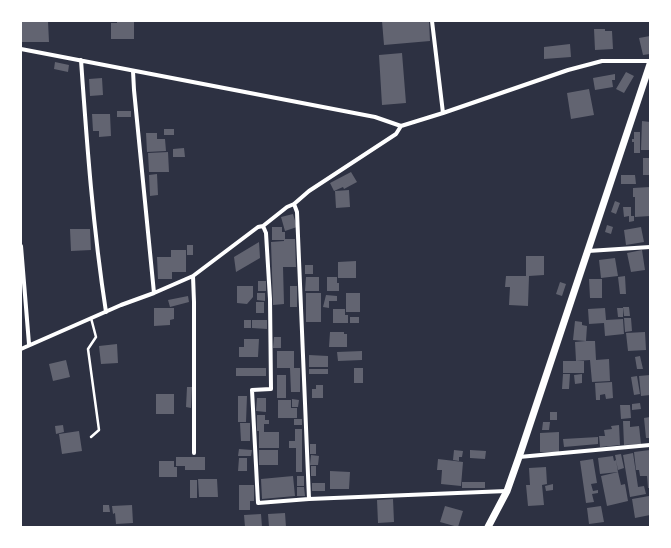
<!DOCTYPE html>
<style>
body{margin:0}
#map{position:relative;width:671px;height:548px;overflow:hidden;background:#2d3142;font-family:"Public Sans",sans-serif}
canvas{display:block}
.frame{position:absolute;inset:0;border:22px solid #fff;pointer-events:none}
</style>
<div id="map">
<canvas width="671" height="548"></canvas>
<div class="frame"></div>
</div>
<script>
const ctx = document.querySelector('canvas').getContext('2d');
ctx.lineJoin = 'round';
function paint(path, color) {
  ctx.fillStyle = color;
  ctx.fill(path, 'evenodd');
}
function strokePath(path, color, width, dash) {
  ctx.strokeStyle = color;
  ctx.lineWidth = width;
  ctx.lineCap = dash ? 'butt' : 'round';
  ctx.setLineDash(dash || []);
  ctx.stroke(path);
}
paint(new Path2D(`
 M21 21H48L49 42H21Z
 M117 21H134V39H111V23H117Z
 M382 21H429L430 41 384 45Z
 M594 29H605V31H612L613 49 595 50Z
 M650 36V54L643 55 639 38Z
 M570 44 571 57 544 59V47Z
 M402 53 406 103 382 105 379 55Z
 M55 62 69 65 68 72 54 69Z
 M626 72 634 76 624 93 616 89Z
 M615 74V80H612L613 87 595 90 593 78Z
 M102 78 103 95 90 96 89 79Z
 M589 89 594 115 571 119 567 93Z
 M117 111H131V117H117Z
 M92 114H110L111 136 99 137V131H93Z
 M642 121 650 122V150H641Z
 M164 129H174V135H164Z
 M634 132H640V153H634V142H632V139H634Z
 M146 133H157V139H165L166 151 147 152Z
 M184 148 185 157H173V149Z
 M168 152 169 172H149L148 153Z
 M643 158H650V175H643Z
 M351 172 357 182 344 189 343 187 334 191 330 183Z
 M157 174 158 195 150 196 149 175Z
 M621 175H635L636 184H621Z
 M650 187V216L635 217V197H633V188Z
 M349 190 350 207 336 208 335 191Z
 M615 201 620 203 616 214 611 212Z
 M623 207H631V216H634V221L629 222V216L624 217Z
 M293 214 297 227 285 231 281 217Z
 M607 225 613 227 611 234 605 232Z
 M272 227H282V232H285V239H295L296 267H283L284 304 273 305 271 242 284 241V240H272Z
 M641 227 644 242 626 245 624 230Z
 M70 229H90L91 250 71 251Z
 M259 242 260 258 236 272 234 257Z
 M187 245H193V255H187Z
 M171 250H186V272H172V279H158L157 257H171Z
 M642 250 645 270 631 272 627 253Z
 M526 256H544V275L529 276 528 306 509 305 510 287H505L506 276H526Z
 M615 258 618 276 601 278 599 260Z
 M356 261V278H338V262Z
 M305 265H313V274H305Z
 M625 276 626 294H620L618 277Z
 M306 277H319V291H305Z
 M327 277H337V283H339V291H327Z
 M589 279H602V298H590Z
 M258 281H266V291H258Z
 M560 282 566 284 562 296 556 294Z
 M237 286H253V297L247 304 237 303Z
 M290 286H297V307H290Z
 M257 293H265V301L257 300Z
 M306 293H321V322H306Z
 M346 293H360V312H346Z
 M326 295 337 296V301H329V308L323 307Z
 M188 296 189 302 170 307 168 300Z
 M256 302H264V313H256Z
 M623 307H629L630 316H624Z
 M154 308H174V319L170 320V325L154 326Z
 M605 308 606 320 623 319 624 334 605 336 604 323 589 324 588 309Z
 M617 308H623V317H618Z
 M333 309H345V315H348V323H333Z
 M350 317H359V323H350Z
 M624 318H631L632 331 625 332Z
 M244 320H251V328H244Z
 M252 320H267V329L252 328Z
 M575 321 582 322V325L587 326 586 341 573 340Z
 M330 332H344V334H347V347H329Z
 M645 332 646 350 628 351 626 333Z
 M274 337H281V348H273Z
 M244 339H259L258 357H239V347H244Z
 M586 341H595L596 360 609 359 610 381 592 382 590 360 576 361 575 342Z
 M117 344 118 363 101 364 99 346Z
 M277 351H294V368H300V392H291L290 368H277Z
 M362 351V360L338 361 337 352Z
 M309 355 328 356V367H309Z
 M640 356 643 369H637L635 357Z
 M66 360 70 377 53 381 49 364Z
 M563 361H584V373H563Z
 M236 368H266V376H236Z
 M354 368H363V383H354Z
 M309 369H328V374H309Z
 M563 374H570L569 389H562Z
 M582 374V383L575 384 574 375Z
 M277 375H286V398H277Z
 M650 375V395L641 396 639 376Z
 M637 376 640 394 634 395 631 377Z
 M612 382 613 398 606 399 605 394 600 395V400H596L595 383Z
 M316 385H323V398H312V389H316Z
 M187 387H192L191 408 186 407Z
 M156 394H174V414H156Z
 M238 396H247L246 422H238Z
 M257 398H266V412L256 411Z
 M292 399 299 400 298 407H292Z
 M278 400H291V408H297V418H278Z
 M640 403 641 409 632 410V404Z
 M620 405H630L631 418 621 419Z
 M550 412H557V420H550Z
 M257 415H265V420H269V424H264V432H279V448H259V431H257Z
 M650 417V438H646L644 418Z
 M294 419H302V425H294Z
 M623 421H630V427L639 426 641 444 624 445Z
 M543 422H550L549 430H542Z
 M240 423H250V441H241Z
 M63 425 64 432 56 434 55 426Z
 M619 425 620 445 600 447 599 436H605L604 430 612 429 611 426Z
 M295 429H302V472H296V448H289V441H295Z
 M79 431 82 451 62 454 59 434Z
 M559 432V452H540V433Z
 M598 437V444L564 447 563 439Z
 M310 444H316V454H310Z
 M239 449 252 450 251 456H238Z
 M259 450H278V465H259Z
 M454 450 463 451 462 457H459V461L453 460Z
 M470 450 486 451 485 459 470 458Z
 M650 450V488H648L647 476H640L639 470H636L634 452Z
 M633 453 638 487 644 486 646 494 630 497 623 455Z
 M621 454 624 468 618 470 615 455Z
 M311 455 319 456 318 465H310Z
 M613 456 614 461 616 460 618 472 600 474 598 458Z
 M176 457H205V470H185V466H176Z
 M239 458H247V471H238Z
 M438 459 463 462 461 486 441 484 442 470H437Z
 M593 459 597 483 591 484 593 491 598 490V493L592 494 594 502 586 503 580 461Z
 M159 461H174V467H177V477H159Z
 M311 466H316V476H311Z
 M546 467 547 484 542 485 544 505 528 506 526 485H530L529 468Z
 M330 471 350 472 349 489H330Z
 M618 472 621 485 625 484 628 501 607 506 601 476Z
 M293 476 295 496 262 499 261 479Z
 M297 476H304V486H297Z
 M198 479H217L218 497H199Z
 M190 480H197V498H190Z
 M462 482H485V488H462Z
 M312 483H325V491H312Z
 M553 484V490L546 491 545 486Z
 M239 485H254V501H250V510H239Z
 M297 487H304L305 496H297Z
 M649 496 650 515 635 518 632 499Z
 M393 499 394 522 378 523 377 500Z
 M103 505H109L110 512H103Z
 M132 505 133 523 116 524 115 513 113 514 112 506Z
 M445 506 463 511 458 527 440 522Z
 M601 506 604 522 589 524 587 508Z
 M285 513 286 527H269L268 514Z
 M261 514 262 527H245L244 515Z`), '#626471');
strokePath(new Path2D(`
 M91 318 96 337 88 349 99 430 91 437`), '#fff', 2.5);
strokePath(new Path2D(`
 M432 21 443 113
 M21 49 375 117 401 126 443 113 568 70 602 61H650
 M81 60C87 145 93 228 106 312
 M133 71 134 90 154 293
 M294 204 297 212 309 499
 M263 226 266 233 270 299 271 389 252 390 258 503 309 499 507 491
 M21 246 29 344
 M588 251 650 247
 M193 276 194 302V453
 M21 349 121 305 154 293 193 276 258 227 263 226 287 207 294 204 309 191 396 134 401 126
 M519 457 650 445`), '#fff', 4);
strokePath(new Path2D(`
 M488 527 507 491 519 457 650 64`), '#fff', 7);
</script>
